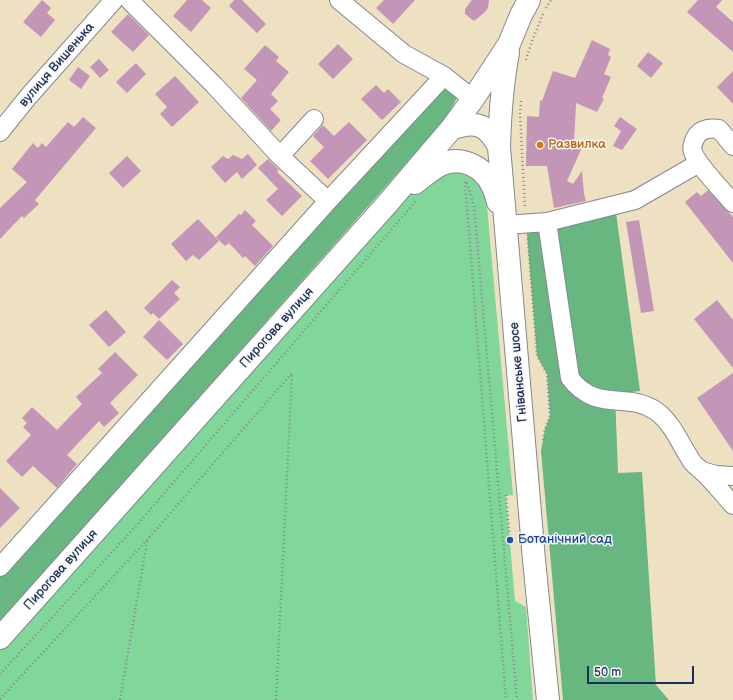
<!DOCTYPE html>
<meta charset="utf-8">
<style>
body{margin:0}
#map{position:relative;width:733px;height:700px;overflow:hidden;background:#ede1c1;font-family:"Balsamiq Sans",sans-serif}
canvas{display:block}
.scale{position:absolute;left:587px;top:666px;width:107px;height:18px;box-sizing:border-box;border:2px solid #1b2f5e;border-top:0;padding-left:5px;font-size:12px;line-height:14px;white-space:nowrap;color:#1b2f5e;-webkit-text-stroke:3px #f6f6f2;paint-order:stroke}
</style>
<div id="map">
<canvas width="733" height="700"></canvas>
<div class="scale">50 m</div>
</div>
<script>
const ctx = document.querySelector('canvas').getContext('2d');
ctx.lineJoin = 'round';
function paint(path, color) {
  ctx.fillStyle = color;
  ctx.fill(path, 'evenodd');
}
function strokePath(path, color, width, dash) {
  ctx.strokeStyle = color;
  ctx.lineWidth = width;
  ctx.lineCap = dash ? 'butt' : 'round';
  ctx.setLineDash(dash || []);
  ctx.stroke(path);
}
function drawText(font, color, halo, rows, align = 'center') {
  ctx.font = font + ' "Balsamiq Sans",sans-serif';
  ctx.lineWidth = 3;
  ctx.setLineDash([]);
  ctx.textBaseline = 'middle';
  ctx.strokeStyle = halo;
  ctx.fillStyle = color;
  for (const [text, x, y, turn = 0] of rows) {
    ctx.save();
    ctx.translate(x, y);
    ctx.rotate((+turn || 0) * Math.PI / 180);
    ctx.textAlign = isNaN(turn) ? turn : align;
    if (halo) ctx.strokeText(text, 0, 0);
    ctx.fillText(text, 0, 0);
    ctx.restore();
  }
}
paint(new Path2D(`
 M450 161 485 185 513 495 506 496 515 601 526 607 533 700H0V638L387 204Z`), '#81d699');
paint(new Path2D(`
 M444 76 461 89 448 116 0 622V567Z
 M615 205 640 391 615 394 618 473 642 472 656 685 669 700H563L541 451 545 429 550 416 547 374 537 356 526 223Z`), '#68b781');
paint(new Path2D(`
 M42 0 51 8 47 13 55 20 41 37 23 22Z
 M187 0H202L211 8 191 32 173 16Z
 M234 0H242L266 24 257 33 229 6Z
 M384 0H415L393 24 376 8Z
 M472 0H489L488 8 485 12 474 21 465 14V9Z
 M698 0H722L716 7 733 22V52L687 12Z
 M128 14 149 35 133 52 111 32Z
 M592 40 610 49 608 55 611 57 604 74 611 77 602 98 604 99 597 112 576 103 574 143H584L567 181 573 184 582 171 584 194 586 201 554 208 547 166H526L527 116 539 117 540 100 542 101 553 71 575 78Z
 M338 44 353 59 333 79 318 64Z
 M265 45 279 57 276 61 289 72 271 94 278 101 270 109 281 120 271 131 241 98 257 80 244 69Z
 M648 52 663 63 651 78 637 66Z
 M99 59 109 70 100 78 90 67Z
 M136 63 146 74 127 93 116 82Z
 M78 67 90 76 81 89 69 80Z
 M733 71V104L717 87Z
 M175 76 199 102 172 127 160 114 167 107 155 94Z
 M376 85 384 93 388 89 401 102 382 120 361 99Z
 M83 117 96 128 35 200 39 204 24 218 22 216 0 239V208L27 182 12 169 33 143 38 148 42 143 46 147 68 122 74 127Z
 M620 117 637 129 622 150 613 146 621 131 614 126Z
 M349 122 367 140 328 179 310 161 324 147 313 136 323 125 334 136Z
 M248 154 257 165 242 179 237 172 225 183 211 167 223 156 228 159 233 155 242 159Z
 M127 156 141 171 123 188 109 173Z
 M268 159 279 170 277 172 302 196 282 216 266 200 278 189 258 168Z
 M708 190 733 217V263L685 202 697 192 701 196Z
 M245 210 256 221 252 225 273 246 255 266 245 256 243 258 229 243 225 246 216 237 239 214 241 215Z
 M198 219 219 241 199 260 193 255 186 261 171 244Z
 M639 220 654 311 641 313 626 222Z
 M172 280 180 287 174 293 180 299 159 319 153 313 151 315 144 308Z
 M717 300 733 320V368L694 319Z
 M106 310 126 332 109 347 89 325Z
 M159 320 183 344 167 360 143 337Z
 M115 352 138 375 110 403 119 413 104 427 99 421 67 455 77 464 57 488 33 466 22 477 6 461 31 435 23 427 27 423 22 418 32 407 57 430 82 404 76 397 102 373 98 369Z
 M733 373V451L697 398Z
 M0 488 20 508 0 528Z`), '#c395b6');
const minor = new Path2D(`
 M129 0 214 85 280 156 328 201
 M339 0 404 54 444 76 473 99
 M0 132 28 97 114 0
 M733 146 719 129C711 128 703 128 697 135 694 140 691 147 693 152 697 165 724 192 733 203
 M280 156 314 119
 M547 222 570 378C596 413 627 391 656 411 670 421 678 438 686 452 689 456 691 462 695 465 697 467 700 469 702 471 713 481 723 494 733 505
 M505 225 547 222 635 200 699 163
 M702 471 716 475 733 476
 M0 567 328 201 444 76`);
const major = new Path2D(`
 M508 53C502 84 500 115 499 147L534 560 548 700
 M451 129C476 120 487 124 499 147
 M415 183C423 177 431 170 440 165 460 155 483 166 492 185 495 190 496 196 498 202
 M0 638 387 204 451 129 473 99 509 44 521 15 529 0`);
strokePath(minor, '#848890', 20);
strokePath(major, '#848890', 24);
strokePath(new Path2D(`
 M546 8 551 0
 M526 60 532 41 543 14
 M521 101 520 114 525 208
 M465 182 506 700
 M467 183 474 206 517 700
 M528 239 537 356 547 374 550 416 545 429 543 441
 M506 495 510 540
 M0 674 136 526 416 201
 M0 699 147 540 292 373
 M120 700 147 541
 M276 700 292 374`), '#848890', 2.5, [1, 3]);
strokePath(minor, '#fff', 18);
strokePath(major, '#fff', 22);
for (const [x, y, r, color] of [
 [540,145,4,"#e8710a"],
 [510,540,4,"#1a4fb4"]
]) {
  const dot = new Path2D();
  dot.arc(x, y, r, 0, 2 * Math.PI);
  ctx.fillStyle = color;
  ctx.fill(dot);
  strokePath(dot, '#f6f6f2', 1.5);
}
drawText('13px', '#1b2f5e', '#f6f6f2', [
 ["вулиця Вишенька",57,65,-49],
 ["Пирогова вулиця",277,328,-48],
 ["Гніванське шосе",519,372,-95],
 ["Пирогова вулиця",61,570,-48]
]);
drawText('13px', '#c56008', '#f6f6f2', [
 ["Развилка",548,145]
], 'left');
drawText('13px', '#164399', '#f6f6f2', [
 ["Ботанічний сад",518,540]
], 'left');
</script>
